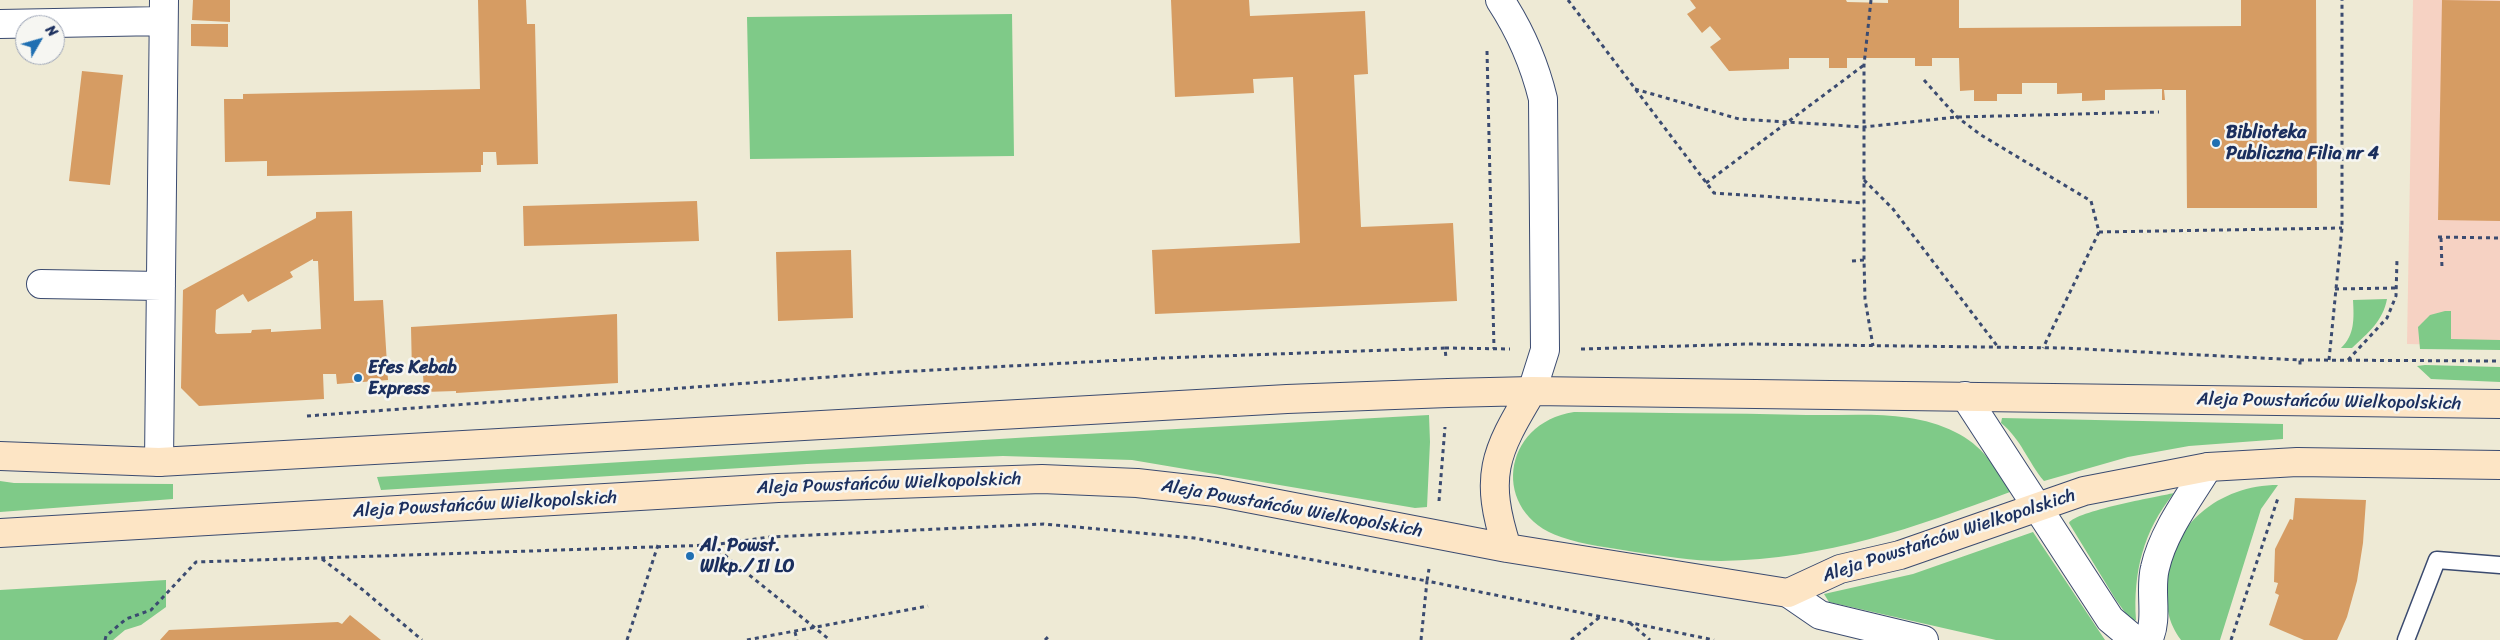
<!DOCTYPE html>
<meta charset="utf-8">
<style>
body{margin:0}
#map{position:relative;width:2500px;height:640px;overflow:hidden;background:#eeead5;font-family:Sriracha,sans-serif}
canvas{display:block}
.north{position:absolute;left:15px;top:15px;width:50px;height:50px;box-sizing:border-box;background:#f6f6f2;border:1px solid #9ea6b7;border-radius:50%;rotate:52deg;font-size:14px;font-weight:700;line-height:20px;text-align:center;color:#1b2f5e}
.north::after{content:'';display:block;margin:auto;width:18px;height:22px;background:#1f6fb2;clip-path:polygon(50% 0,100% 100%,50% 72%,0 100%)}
</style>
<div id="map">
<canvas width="2500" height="640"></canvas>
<div class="north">N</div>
</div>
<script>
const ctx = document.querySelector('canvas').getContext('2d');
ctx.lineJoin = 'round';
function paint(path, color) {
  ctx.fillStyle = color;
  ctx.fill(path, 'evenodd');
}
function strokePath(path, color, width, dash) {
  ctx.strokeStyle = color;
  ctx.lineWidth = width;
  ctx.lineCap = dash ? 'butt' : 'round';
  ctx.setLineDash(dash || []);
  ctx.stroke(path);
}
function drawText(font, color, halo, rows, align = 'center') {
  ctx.font = font + ' Sriracha,sans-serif';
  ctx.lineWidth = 5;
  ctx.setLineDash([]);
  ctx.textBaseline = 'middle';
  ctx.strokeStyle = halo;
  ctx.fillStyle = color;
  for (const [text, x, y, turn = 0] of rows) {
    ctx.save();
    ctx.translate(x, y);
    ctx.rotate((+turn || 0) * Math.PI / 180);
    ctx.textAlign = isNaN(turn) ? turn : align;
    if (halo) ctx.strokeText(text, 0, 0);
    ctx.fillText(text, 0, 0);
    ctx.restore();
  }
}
paint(new Path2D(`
 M2413 0H2500V346L2407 344Z`), '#f6d2c3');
paint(new Path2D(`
 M1012 14 1014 156 750 159 747 17Z
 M2387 299C2383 321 2368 333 2352 348H2341C2355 335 2354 318 2353 300Z
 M2445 311H2451V339L2500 340V350L2420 349 2418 327 2430 315Z
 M2425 365 2500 367V382L2431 379 2417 366Z
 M1574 412C1651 413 1728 413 1806 415 1855 416 1910 409 1955 432 1982 445 1996 467 2010 492 1913 528 1827 559 1721 561 1693 561 1663 556 1635 552 1611 548 1584 545 1561 537 1490 513 1501 423 1574 412Z
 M1429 415 1430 442 1427 507 1415 508 1132 460 1003 456 807 464 381 490 377 477 1032 437Z
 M2002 418 2283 424V439L2189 446 2128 457 2044 481C2028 462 2021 439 2001 423Z
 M0 481 14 483 173 484V499L0 512Z
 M2278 485 2261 509 2220 640H2181C2168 622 2166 608 2167 586 2168 525 2220 485 2278 485Z
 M2174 493C2143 531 2133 573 2136 620L2132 622 2116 600 2069 523C2076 511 2156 497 2174 493Z
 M2033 532 2105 640H1996L1829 602 1824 594 1913 574Z
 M166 580V607L141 625 125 630 113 640H0V590Z`), '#7fca88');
paint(new Path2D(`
 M193 0H230V22L192 20Z
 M478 0H526L527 24H535L538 164 497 165 496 152H483V165H481V172L267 176V161L225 162 224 99H243V94L480 89Z
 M1171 0H1249L1250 16 1365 11 1368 74 1354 75 1361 227 1453 223 1457 301 1155 314 1152 250 1300 243 1293 77 1253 79 1254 93 1175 97Z
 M1690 0H1846L1847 2 1888 3V0H1959V28L2241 26V0H2316L2317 208H2187L2186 90H2164L2165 100H2162V89L2105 90V100L2082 101V93L2057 94V83H2022V94H1997V101H1974V90L1960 91 1959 58H1932V66H1915V58H1847V68H1829V58H1789V69L1729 71 1710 47 1721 39 1710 26 1702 33 1687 14 1696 8Z
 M2442 0 2500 1V221L2438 220Z
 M191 24H228V47L191 46Z
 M82 71 123 75 110 185 69 181Z
 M697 201 699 241 524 246 523 206Z
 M352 211 354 301 383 300 388 380 337 384 336 374H323L324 399 199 406 181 388 183 290 316 218V212ZM313 259V261H318L321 329 271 332V329L252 330 251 333 217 334 215 332 216 310 243 294 248 302 293 277 290 272Z
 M851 250 853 318 778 321 776 252Z
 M617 314 618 383 456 393V391L424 392 423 374 412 373 411 327Z
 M2295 498 2366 500 2363 543 2357 581 2347 617 2337 640H2304L2269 625 2279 595 2275 593 2278 583 2274 582 2275 549 2290 519 2293 520Z
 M350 615 381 640H160L169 630 338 622 342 624Z`), '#d69c63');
const service = new Path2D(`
 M2406 640 2437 560 2500 565`);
const minor = new Path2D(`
 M1500 0C1521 32 1534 62 1543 99L1545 350 1532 391
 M0 24 163 21
 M41 284 161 286
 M1965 396 2110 619 2135 640
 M159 462 164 0
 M1788 593 1820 615 1924 640
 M2148 640C2159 619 2149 591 2155 568 2163 532 2189 498 2208 467`);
const secondary = new Path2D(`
 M0 456 159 462 1287 399 1448 393 1532 391 2500 404
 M0 533 778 488 1042 479 1137 483 1216 492 1507 548 1788 593 1840 569 1900 555 2084 491 2208 467 2297 462 2500 465
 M1507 548C1484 476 1494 454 1532 391`);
strokePath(service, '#3b4b70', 19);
strokePath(minor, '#3b4b70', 30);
strokePath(secondary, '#3b4b70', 30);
strokePath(new Path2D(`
 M1568 0 1714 193 1864 203
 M1871 0 1864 65V260L1865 299 1873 346
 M1487 51 1494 349
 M1924 80 1957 117 1981 135 2091 201 2099 232 2043 348
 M1635 89 1739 119 1864 127 1957 117 2159 112
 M1864 180 1893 209 1998 347
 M1706 183 1864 65
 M2099 232 2342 228
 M2438 237 2500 238
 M2441 238 2442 268
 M1852 261 1864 260
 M2335 289 2397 288
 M1445 348 1510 349
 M1581 349 1748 344 2064 348 2300 360V366
 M2300 360 2500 361
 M2329 360 2342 228V0
 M2348 360 2387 318 2396 296 2397 259
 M307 416 896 372 1163 358 1445 348 1446 358
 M1439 501 1445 427
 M712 545 830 640
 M322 559 363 590 422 640
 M1630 623 1650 640
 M795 632 797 640
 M105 640 106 636 126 619 151 610 196 562 712 545 770 537 1044 524 1194 538 1427 581 1429 569
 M627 640 658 545
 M747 640 928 606
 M1045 640 1049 636
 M1421 640 1427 581 1714 640
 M1571 640 1600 617
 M2231 640 2278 498`), '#3b4b70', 3, [4, 4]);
strokePath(service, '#fff', 16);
strokePath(minor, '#fff', 28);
strokePath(secondary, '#fde5c5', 28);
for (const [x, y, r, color] of [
 [2216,143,5,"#1f6fb2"],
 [358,378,5,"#1f6fb2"],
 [690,556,5,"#1f6fb2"]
]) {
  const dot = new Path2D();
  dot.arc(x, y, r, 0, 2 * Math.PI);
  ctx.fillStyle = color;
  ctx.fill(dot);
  strokePath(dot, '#f6f6f2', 2);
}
drawText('bold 18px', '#1b2f5e', '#f6f6f2', [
 ["Biblioteka",2226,133],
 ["Publiczna Filia nr 4",2226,154],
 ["Efes Kebab",368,368],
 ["Express",368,389],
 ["Al. Powst.",700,546],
 ["Wlkp./ II LO",700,567]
], 'left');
drawText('18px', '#1b2f5e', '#f6f6f2', [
 ["Aleja Powstańców Wielkopolskich",2329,402,1],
 ["Aleja Powstańców Wielkopolskich",889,484,-2],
 ["Aleja Powstańców Wielkopolskich",485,505,-3],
 ["Aleja Powstańców Wielkopolskich",1292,509,10],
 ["Aleja Powstańców Wielkopolskich",1949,536,-18]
]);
</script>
